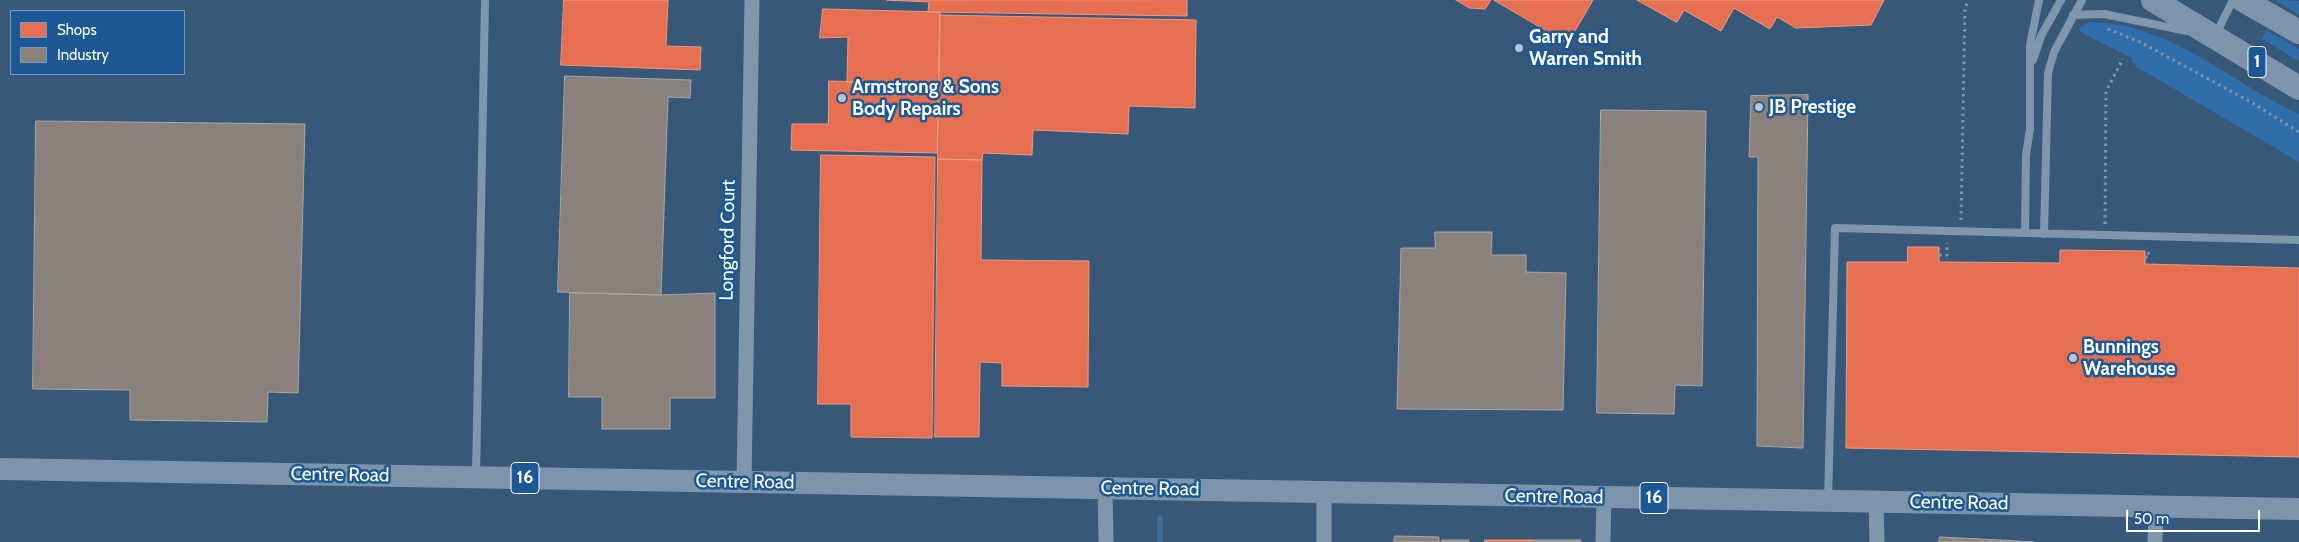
<!DOCTYPE html>
<style>
body{margin:0}
#map{position:relative;width:2299px;height:542px;overflow:hidden;background:#375879;font-family:Cabin,sans-serif}
canvas{display:block}
.legend{position:absolute;left:10px;top:10px;width:175px;height:65px;box-sizing:border-box;background:#1b5895;border:1px solid #769bbf;margin:0;padding:6px 9px;list-style:none;font-size:15px;color:#fff}
.legend li{display:flex;align-items:center;gap:10px;height:25px}
.legend b{width:25px;border:1px solid #769bbf}
.scale{position:absolute;left:2126px;top:510px;width:134px;height:22px;box-sizing:border-box;border:2px solid #fff;border-top:0;padding-left:6px;font-size:15px;line-height:18px;white-space:nowrap;color:#fff;-webkit-text-stroke:4px #1b5895;paint-order:stroke}
</style>
<div id="map">
<canvas width="2299" height="542"></canvas>
<ul class="legend">
<li><b style="height:14px;background:#e76f51"></b>Shops</li>
<li><b style="height:14px;background:#8a817c"></b>Industry</li>
</ul>
<div class="scale">50 m</div>
</div>
<script>
const ctx = document.querySelector('canvas').getContext('2d');
ctx.lineJoin = 'round';
function paint(path, color) {
  ctx.fillStyle = color;
  ctx.fill(path, 'evenodd');
}
function strokePath(path, color, width, dash) {
  ctx.strokeStyle = color;
  ctx.lineWidth = width;
  ctx.lineCap = dash ? 'butt' : 'round';
  ctx.setLineDash(dash || []);
  ctx.stroke(path);
}
function drawText(font, color, halo, rows, align = 'center') {
  ctx.font = font + ' Cabin,sans-serif';
  ctx.lineWidth = 5;
  ctx.setLineDash([]);
  ctx.textBaseline = 'middle';
  ctx.strokeStyle = halo;
  ctx.fillStyle = color;
  for (const [text, x, y, turn = 0] of rows) {
    ctx.save();
    ctx.translate(x, y);
    ctx.rotate((+turn || 0) * Math.PI / 180);
    ctx.textAlign = isNaN(turn) ? turn : align;
    if (halo) ctx.strokeText(text, 0, 0);
    ctx.fillText(text, 0, 0);
    ctx.restore();
  }
}
paint(new Path2D(`
 M2275 0 2299 1V15Z
 M2088 22C2170 22 2229 82 2299 114V162L2137 67 2132 62V58L2084 34 2078 29Z
 M2266 30 2299 49V61L2262 39Z`), '#306eab');
const shops = new Path2D(`
 M564 0H668L666 46 701 47 700 70 561 65Z
 M1187 0V16L928 12 929 2 887 0Z
 M1456 0H1491L1485 9 1470 8Z
 M1494 0H1593L1568 43Z
 M1637 0H1884L1871 25 1796 28 1777 17 1770 29 1734 8 1721 31 1684 10 1677 22Z
 M823 9 940 12 939 84 847 82 848 37 820 38Z
 M940 15 1196 20 1195 108 1129 106 1128 134 1033 130 1032 155 983 153 982 160 938 159Z
 M829 81 939 84 937 153 791 150 792 124H828Z
 M821 155 935 157 932 438 851 437V404H818Z
 M938 159 982 160 981 260 1089 261 1088 387 1002 386V363L980 362 979 437H935Z
 M1908 247H1939V262L2060 263V250L2145 251V264L2299 268V457L1846 448 1847 262H1907Z
 M1485 540H1533V542H1485Z`);
paint(shops, '#e76f51');
strokePath(shops, '#ee9a85', 1);
const industry = new Path2D(`
 M565 76 691 80 690 98 668 97 661 295 558 292Z
 M1808 95 1803 448 1757 446 1758 157H1749L1751 96Z
 M1601 110 1706 111 1702 386 1675 385 1674 414 1597 413Z
 M36 121 305 124 298 393 268 392 267 422 130 420V390L33 389Z
 M1435 232H1492L1491 255H1526V272L1566 273 1563 410 1397 409 1401 248H1435Z
 M570 293 661 295 715 293V398H670V429H602V397H569Z
 M1395 536 1439 537V542H1394Z
 M1940 537 2001 540V542H1939Z
 M1442 540H1469V542H1442Z
 M1533 540H1581L1580 542H1533Z
 M2001 540 2034 542H2001Z`);
paint(industry, '#8a817c');
strokePath(industry, '#ada7a3', 1);
strokePath(new Path2D(`
 M1160 542V518`), '#436d97', 5.5);
strokePath(new Path2D(`
 M2108 29 2140 42 2251 102 2299 132
 M1961 220 1965 7 1969 0
 M2105 224 2106 91 2123 59
 M1939 255H1947V243
 M2145 257H2149L2148 248`), '#8096ab', 3, [2.5, 4]);
strokePath(new Path2D(`
 M2073 15 2104 14 2187 31
 M2216 34 2233 0
 M2033 60 2041 36 2061 0
 M2025 233 2026 155 2030 129V45L2039 0
 M2044 234 2048 73 2054 52 2082 0
 M476 475 485 0
 M1828 500 1835 228 2299 240`), '#8096ab', 8);
strokePath(new Path2D(`
 M744 482 752 0
 M1105 489 1106 542
 M1876 502 1877 542
 M1324 542V492
 M1603 542 1604 497
 M2155 542 2156 506`), '#8096ab', 15);
strokePath(new Path2D(`
 M0 469 2299 509`), '#7e94aa', 22);
strokePath(new Path2D(`
 M2153 0 2299 88
 M2243 0 2299 32`), '#7e94aa', 24);
for (const [x, y, r, color] of [
 [1519,48,5,"#b9c5d0"],
 [842,98,5,"#b9c5d0"],
 [1759,107,5,"#b9c5d0"],
 [2073,358,5,"#b9c5d0"]
]) {
  const dot = new Path2D();
  dot.arc(x, y, r, 0, 2 * Math.PI);
  ctx.fillStyle = color;
  ctx.fill(dot);
  strokePath(dot, '#1b5895', 2);
}
for (const [x, y, w] of [
 [2257,62,18],
 [525,478,28],
 [1654,498,28]
]) {
  const box = new Path2D();
  box.roundRect(x - w / 2, y - 15.5, w, 31, 4);
  ctx.fillStyle = '#1b5895';
  ctx.fill(box);
  strokePath(box, '#fff', 1);
}
drawText('bold 18px', '#fff', null, [
 ["1",2257,62],
 ["16",525,478],
 ["16",1654,498]
]);
drawText('bold 19px', '#fff', '#1b5895', [
 ["Garry and",1529,37],
 ["Warren Smith",1529,59],
 ["Armstrong & Sons",852,87],
 ["Body Repairs",852,109],
 ["JB Prestige",1769,107],
 ["Bunnings",2083,347],
 ["Warehouse",2083,369]
], 'left');
drawText('19px', '#fff', '#1b5895', [
 ["Longford Court",728,240,-89],
 ["Centre Road",340,475,1],
 ["Centre Road",745,482,1],
 ["Centre Road",1150,489,1],
 ["Centre Road",1554,497,1],
 ["Centre Road",1959,503,1]
]);
</script>
